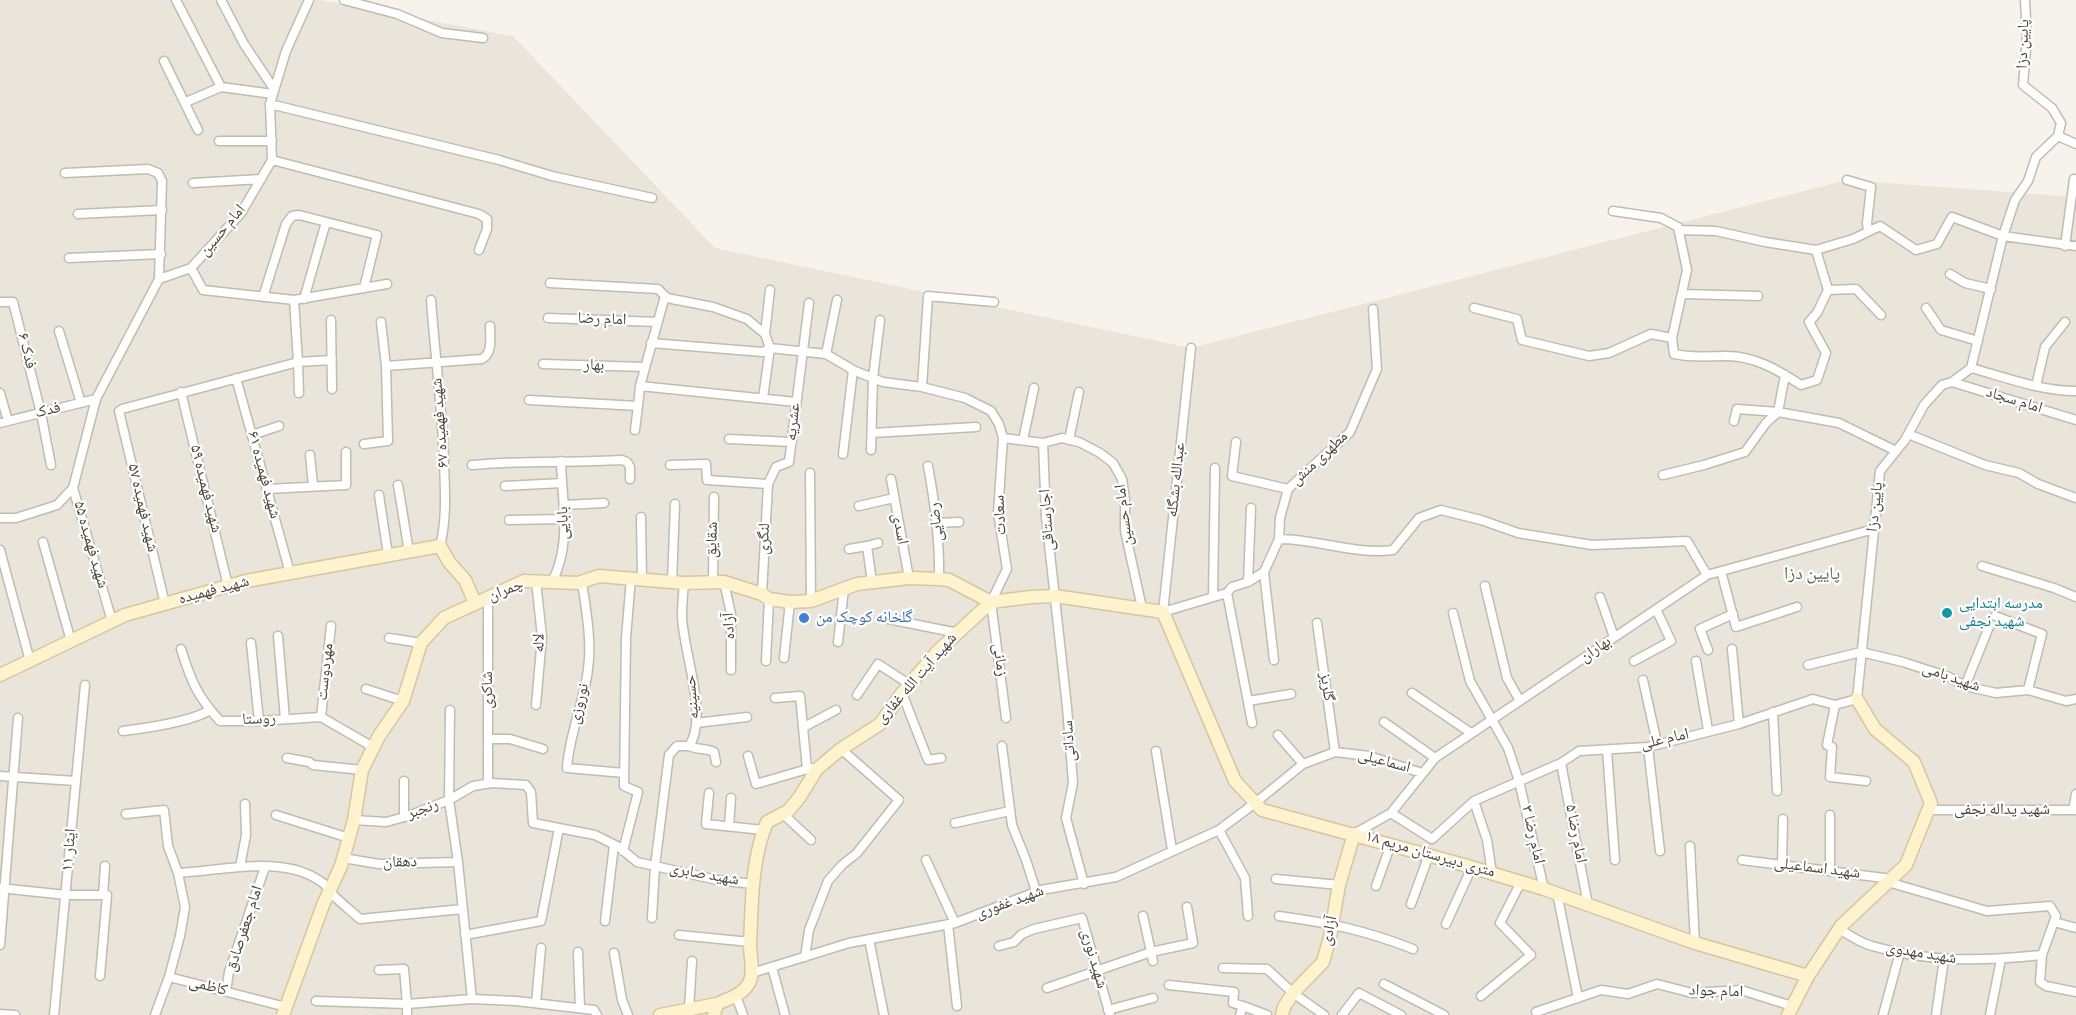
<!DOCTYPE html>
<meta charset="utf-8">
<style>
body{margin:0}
canvas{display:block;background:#f6f3ec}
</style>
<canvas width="2076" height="1015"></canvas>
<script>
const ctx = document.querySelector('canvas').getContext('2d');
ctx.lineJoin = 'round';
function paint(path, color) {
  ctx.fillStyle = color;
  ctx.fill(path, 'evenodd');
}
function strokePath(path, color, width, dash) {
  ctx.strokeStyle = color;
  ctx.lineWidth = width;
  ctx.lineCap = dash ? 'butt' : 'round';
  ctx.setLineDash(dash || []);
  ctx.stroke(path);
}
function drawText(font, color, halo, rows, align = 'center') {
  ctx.font = font + ' "Source Sans 3","Noto Naskh Arabic",sans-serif';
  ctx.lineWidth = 4.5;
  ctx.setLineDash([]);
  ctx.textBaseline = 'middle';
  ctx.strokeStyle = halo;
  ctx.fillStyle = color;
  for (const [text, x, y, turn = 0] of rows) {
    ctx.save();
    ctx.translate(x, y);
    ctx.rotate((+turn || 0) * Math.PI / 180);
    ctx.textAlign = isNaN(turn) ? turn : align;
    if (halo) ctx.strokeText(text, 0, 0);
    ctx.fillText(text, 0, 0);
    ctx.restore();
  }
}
paint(new Path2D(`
 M0 0H321L513 36 715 248 1191 348 1847 180 2076 197V1015H0Z`), '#eae5da');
const street = new Path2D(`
 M176 0 221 87
 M221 0 244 44 274 89
 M344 0 397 14 442 33 483 38
 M164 61 198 130
 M186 102 221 87 273 94
 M270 104 499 160 552 176 652 198
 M2058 136 2076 144
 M219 141H272
 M272 160 479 214 487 219V229L479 250
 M65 173 148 169 158 173 162 181 159 279
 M1847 180 1871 187 1867 223 1868 231
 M193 183 261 179
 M1613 211 1661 218 1678 227 1687 270 1672 338 1674 354C1691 358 1709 356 1726 356 1755 356 1778 370 1801 385L1817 380 1826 353 1809 322 1817 313 1828 290 1816 250
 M78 214 162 210
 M1679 230 1716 231 1765 242 1816 250 1853 239 1880 226 1916 250 1937 244 1952 217 2003 236 2076 246
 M2065 246 2074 179
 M69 258 161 254
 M191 268 203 290 294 300 387 284
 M1950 274 1965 283 1991 289
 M550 283 658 289 667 298 713 307 747 319 765 334 770 348 826 354 855 371 883 382 922 387 965 398 991 411 999 424 1003 438 998 513 1007 569 991 602 1006 718
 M1828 290 1856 289 1881 315
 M1683 294 1758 296
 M263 297 286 224 292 216 299 215 377 235 364 288
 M304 299 326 222
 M431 300C435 354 442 408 444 462 445 490 447 519 440 546
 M0 302H13L41 413 51 465
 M1474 308 1517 319 1522 340 1589 356 1609 353 1651 334 1672 338
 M1926 308 1941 330 1978 341
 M548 318 657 322
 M331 320 332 389
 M59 331 81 403
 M765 334 770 290
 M651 343 763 352 770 348
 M1191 348 1163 612 1227 593 1232 587 1248 582 1264 572 1279 539 1280 518 1288 489 1350 432 1377 369 1373 309
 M826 354 837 300
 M543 364 645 367
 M386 366 482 359C493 353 490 337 490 326
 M1971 368C2005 377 2040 391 2076 391
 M1785 375 1778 412 1839 423 1896 451
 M236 378 290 573
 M1952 382 2076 420
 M640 386 796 402
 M2036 386 2045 347 2065 322
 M922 387 928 296 994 302
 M181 392 228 586
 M0 393 8 421
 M299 393 298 362 332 360
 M763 398 770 348
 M529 400 638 406 640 386 665 296
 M1734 421 1737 409 1778 412
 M0 423 96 399
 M635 430 638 406
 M872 433 976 427
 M1908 434 1985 465 2019 473 2038 484 2076 498
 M252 435 279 426
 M1003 438 1043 443 1062 438 1079 442 1100 453 1113 463 1122 479 1125 500V531L1142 608
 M729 439 792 442
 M1023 440 1034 388
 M1069 440 1079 392
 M1236 442 1232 476 1288 489
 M1043 443 1046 517 1067 707 1073 783 1066 818 1084 884
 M364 444 388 441 386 366 381 322
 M871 450 873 378 880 320
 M843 454 853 370
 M310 455 313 486
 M472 465C522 460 572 463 622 460L627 462 630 467V479
 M670 465 706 464 707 480 768 484
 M928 466C935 504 940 541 939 579
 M810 473 811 601
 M1663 475 1704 465 1745 452 1766 423 1778 412
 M891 479 909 578
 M398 485 409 552
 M505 486 562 483
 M267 489 346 485V452
 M379 495 388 555
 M564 505 604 503
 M859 506 894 498
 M641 517 642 579
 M0 518H16L57 505 73 488
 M509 520 564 519
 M937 523 959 522
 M1279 539C1318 539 1354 555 1393 550L1419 518 1441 510 1481 520 1518 533 1592 545 1687 541 1707 575
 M43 542 71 641
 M867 546 878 543
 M849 549 867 546 872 582
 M0 550 30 661
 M1982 566 2054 588 2076 597
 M1721 571 1736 627 1797 607
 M1264 572 1274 660
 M536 581 542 637 536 705
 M552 582C572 543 562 503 561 461
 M582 582C586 610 592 641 588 669 584 703 569 734 567 768L624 773
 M672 582 675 504
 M724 582 731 614V670
 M1248 582 1251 508
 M713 583 714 497
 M1485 586 1507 678 1520 701
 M1227 593 1252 723
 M762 594 768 484 776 467 789 462 809 303
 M1213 597 1215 468
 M1600 597 1614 637
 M165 604 119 411 122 409 298 362 294 300
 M1453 613 1470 681 1508 748 1519 781 1544 889
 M1995 616 2042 634 2028 690
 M888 619 958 633
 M112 621 73 488 96 399 159 279 191 268 241 213 272 160 270 104 286 51 309 0
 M1317 623 1335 752
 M278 636 285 719
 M389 638 421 643
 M838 642 844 589
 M251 643 259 721
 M181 649C191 681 197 696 220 721H259L321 717 373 747
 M1732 649 1739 724
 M1708 650 1700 629 1733 614
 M784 658 790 602
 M766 661 769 599
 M1634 661 1671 641 1656 609
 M1696 661 1708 730
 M1808 665 1861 652 1903 662 1949 677 1965 686 1996 693 2028 690 2066 701 2076 699
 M1643 680 1657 743
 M1965 686 1989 627
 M366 689 403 701
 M902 693 928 760 941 758
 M1412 693 1471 733
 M857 695 878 664 909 684
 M775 698 800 696 807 769
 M1248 701 1291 694
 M1835 705 1827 745 1832 747 1830 777 1866 781
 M450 710 449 800 458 862 472 999
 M1773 712 1777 791
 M321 717 331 626
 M1384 722 1435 758
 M696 723 747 717
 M804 727 836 710
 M123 731C147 728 191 722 210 710
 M1278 735 1303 764
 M488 739H510L543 749
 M689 746C698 750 706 748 714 752L716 762
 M1002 746 1012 825 1026 860 1036 891
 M1648 747 1660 851
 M1607 750 1615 860
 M1156 751 1172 850
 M748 756 756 784 811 768
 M287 758 309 762 313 765 362 770
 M1561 763 1588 905
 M0 776 76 781
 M488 783V597
 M709 793 706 824 763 830
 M1474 801 1487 840 1492 873
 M1929 810H2076
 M2073 810 2076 794
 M782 813 811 840
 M1391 813 1432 839 1474 801 1561 763 1579 751 1648 747 1739 724 1813 699 1835 705 1857 699 1880 471 1905 440 1924 405 1942 385 1952 382 1971 368 2003 236 2015 200 2028 181 2036 157 2058 136 2061 123 2052 108 2023 85 2027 36 2025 0
 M126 814 164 810 168 846 178 873 185 907 180 936 169 977
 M276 815 349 838
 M404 817V781
 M354 820 386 822 408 816 449 800 473 786 492 783 526 785 531 792 533 823 595 835 619 847 637 862 717 880 753 884
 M955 823 1010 811
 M729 826 731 798
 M1219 830 1245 878 1248 916
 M1354 834 1391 813 1435 758 1707 575 1874 529
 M1690 846 1695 943
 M623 851 638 792 624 786 626 638 631 578
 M343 858 379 864 458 862
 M926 860 955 923
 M1742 860 1892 879
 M1782 865 1783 819
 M240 867 246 835 245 804
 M1830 871V815
 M178 873C222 871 286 853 324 884 327 886 329 891 332 894 341 903 351 911 360 919L463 909
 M1276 879 1339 885
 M1888 882 1987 911 2050 906 2056 916 2042 955 2040 982 2046 986 2076 992
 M1376 886 1391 844
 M0 888 66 895H107L100 976
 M1557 893 1578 998
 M103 895 105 866
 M1411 904 1429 855
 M1143 916 1153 961
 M1279 916C1329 923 1365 930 1413 949
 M652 918 655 866 669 755 677 746H689C709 718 683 650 682 617 682 606 683 594 684 583
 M605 921 614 845
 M2054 922 2076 928
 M948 924 957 1006
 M1446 924 1472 867
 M1839 929C1849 935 1860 943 1872 946 1931 963 1982 961 2042 955
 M465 935 541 921 559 828
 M679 935 750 942
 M869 939 884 1015
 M0 945 18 718
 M999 946 1014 942 1022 934 1034 929 1082 918 1110 1015
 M578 952 580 1008
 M614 953 622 1000 628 1015
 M805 957 809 930 828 881 842 865 857 853 899 800 841 749
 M772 967 785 1015
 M1223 968 1267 969 1293 993 1324 1015
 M752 973 849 943 955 923 1041 890 1116 877 1219 830 1255 803 1303 764 1335 752 1369 756 1422 773
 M1384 984 1444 1015
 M1169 985 1234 992 1233 1003 1243 1006
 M1047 988 1151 952 1193 943 1187 907
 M226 991 229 972 265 867
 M736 996 743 1015
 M1481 996 1531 955 1500 923 1521 882
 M316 1001 407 1004 404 969 379 970
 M536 1003 541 948
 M689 1009 692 961
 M1108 1010 1153 998
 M1536 1012 1601 990 1628 994 1657 984 1692 993 1741 990 1792 1006
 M0 1014 15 1015
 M54 1015 85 685
 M155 1015 169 977 286 1007
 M407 1015V1004L472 999 516 1001 594 1010 597 1015
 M1240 1015 1243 1006 1267 1015
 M1342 1015 1359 993 1401 1015
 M1883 1015 1900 952
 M1936 1015 1944 959
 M1990 1015 2001 959`);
const secondary = new Path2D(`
 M0 675 125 615 246 581 440 546 449 562 465 580 475 603
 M283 1015 323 905 341 866 354 820 362 770 379 736 403 701 421 643 444 618 524 581 578 583 599 576 684 583 724 582 762 594 769 599 790 602 811 601 857 584 909 578 939 579 949 580 991 602
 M660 1015 717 1004
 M714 1015 717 1004C729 998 744 995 750 981 754 970 750 956 750 944 752 904 751 860 767 822L788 811 799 798 817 769 841 749 880 724 902 693 938 651 991 602 1031 597 1055 596 1163 612 1235 781 1262 810 1464 865 1544 889 1695 943 1808 976
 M1282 1015 1284 1007 1293 993 1323 962 1330 937 1339 885 1354 834
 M1788 1015 1808 976 1841 926 1906 865 1931 803 1914 762 1875 729 1857 699`);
strokePath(street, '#c2bbae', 11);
strokePath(secondary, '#d6c79b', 15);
strokePath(street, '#fff', 8);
strokePath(secondary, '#fff3cd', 12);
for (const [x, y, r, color] of [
 [1947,613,6,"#0f9aa8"],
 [804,618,6,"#3f7fe0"]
]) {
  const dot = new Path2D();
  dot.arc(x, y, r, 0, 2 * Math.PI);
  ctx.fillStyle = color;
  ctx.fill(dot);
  strokePath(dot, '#fff', 2);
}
drawText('16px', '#4b4439', '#fff', [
 ["پایین دزا",2024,44,-88],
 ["امام حسین",223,231,-50],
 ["امام رضا",602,320,2],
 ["فدک ۶",26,351,76],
 ["بهار",594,366,2],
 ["امام سجاد",2014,401,17],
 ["فدک",48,411,-14],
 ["عشریه",794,422,-84],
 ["شهید فهمیده ۶۷",441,423,-94],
 ["مطهری منش",1320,459,-43],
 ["شهید فهمیده ۶۱",263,475,75],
 ["عبدالله بشگله",1177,480,-84],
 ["شهید فهمیده ۵۹",205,489,76],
 ["پایین دزا",1876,507,-84],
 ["شهید فهمیده ۵۷",142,508,77],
 ["سعادت",1001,515,-93],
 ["امام حسین",1125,515,-97],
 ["اجارستاقی",1048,520,-94],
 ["رضایی",937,522,-96],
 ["بابایی",564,523,-91],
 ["اسدی",899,529,79],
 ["لنگری",765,539,-88],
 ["شقایق",713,540,-89],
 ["شهید فهمیده ۵۵",90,545,74],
 ["شهید فهمیده",214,591,-15],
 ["چمران",506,591,-21],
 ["آزاده",730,626,-93],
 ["لاله",540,643,-89],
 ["بهاران",1596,650,-34],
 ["زمانی",999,660,83],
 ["مهردوست",326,672,-84],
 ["شهید بامی",1951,678,19],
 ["شهید آیت الله غفاری",917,679,-49],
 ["گلریز",1326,687,82],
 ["شاکری",488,690,-90],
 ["حسینیه",693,697,-95],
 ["نوروزی",580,704,-76],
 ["روستا",259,720,-2],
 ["امام علی",1665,740,-13],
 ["ساداتی",1070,741,-94],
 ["اسماعیلی",1384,762,15],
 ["رنجبر",423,810,-20],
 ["شهید یداله نجفی",2002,810],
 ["امام رضا ۵",1575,834,79],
 ["امام رضا ۳",1532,835,77],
 ["ایثار ۱۱",70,850,-85],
 ["۱۸ متری دبیرستان مریم",1430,855,16],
 ["دهقان",400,863,-1],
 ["شهید اسماعیلی",1817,869,7],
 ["شهید صابری",704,875,10],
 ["شهید غفوری",1010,903,-20],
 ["امام جعفرصادق",245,929,-72],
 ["آزادی",1330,931,-78],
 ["شهید مهدوی",1921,954,9],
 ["شهید نوری",1093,959,74],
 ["کاظمی",208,987,14],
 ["امام جواد",1716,992,2]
]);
drawText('16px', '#0d838f', '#fff', [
 ["مدرسه ابتدایی",1959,604],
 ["شهید نجفی",1959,622]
], 'left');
drawText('16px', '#366cbe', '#fff', [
 ["گلخانه کوچک من",816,618]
], 'left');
drawText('18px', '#6e6250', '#fff', [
 ["پایین دزا",1812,575]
]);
</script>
